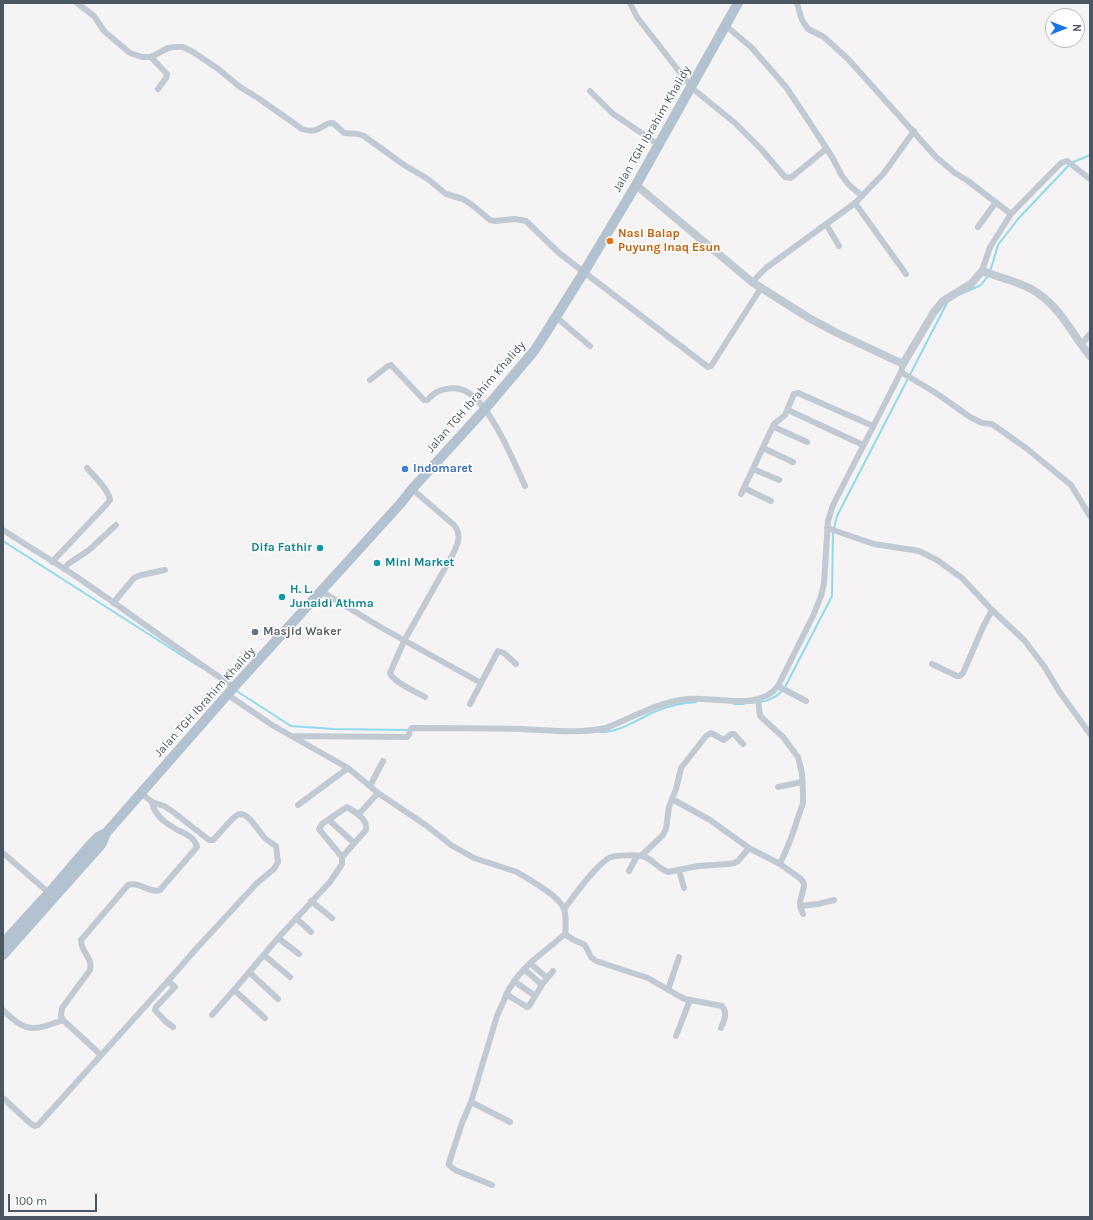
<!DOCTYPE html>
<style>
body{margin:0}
#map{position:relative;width:1093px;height:1220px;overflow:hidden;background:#f5f3f3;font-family:Karla,sans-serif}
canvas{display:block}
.frame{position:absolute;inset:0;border:4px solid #4a5661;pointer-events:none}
.north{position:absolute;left:1045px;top:8px;width:40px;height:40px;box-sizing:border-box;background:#fff;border:1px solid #b7bbc0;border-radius:50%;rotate:90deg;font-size:11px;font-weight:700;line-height:16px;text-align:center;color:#4a5661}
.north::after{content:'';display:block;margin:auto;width:14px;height:18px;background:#1a73e8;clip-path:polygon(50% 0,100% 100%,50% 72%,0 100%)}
.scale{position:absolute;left:8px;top:1194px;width:89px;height:18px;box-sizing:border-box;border:2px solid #4a5661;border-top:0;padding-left:5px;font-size:12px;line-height:14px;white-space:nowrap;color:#4a5661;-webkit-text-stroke:3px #fff;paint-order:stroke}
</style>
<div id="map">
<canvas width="1093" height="1220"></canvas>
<div class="frame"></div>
<div class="north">N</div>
<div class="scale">100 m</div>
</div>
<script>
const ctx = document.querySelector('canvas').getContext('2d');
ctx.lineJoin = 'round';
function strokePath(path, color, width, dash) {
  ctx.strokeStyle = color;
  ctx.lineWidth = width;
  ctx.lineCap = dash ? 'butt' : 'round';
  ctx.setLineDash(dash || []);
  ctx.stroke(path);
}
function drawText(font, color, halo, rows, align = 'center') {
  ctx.font = font + ' Karla,sans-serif';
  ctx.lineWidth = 3;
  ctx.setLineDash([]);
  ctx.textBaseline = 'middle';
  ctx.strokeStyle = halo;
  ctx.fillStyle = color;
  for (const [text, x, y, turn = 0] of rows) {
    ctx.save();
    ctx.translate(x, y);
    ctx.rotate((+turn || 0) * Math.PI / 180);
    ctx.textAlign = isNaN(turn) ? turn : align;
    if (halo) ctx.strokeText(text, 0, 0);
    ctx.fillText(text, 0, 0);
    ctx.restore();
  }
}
strokePath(new Path2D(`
 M990 272 998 245 1018 219 1071 163 1090 155
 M961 294 981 285 988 276
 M3 541 200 667
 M235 690 291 726 333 729 408 730
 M748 703C764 702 773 701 784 689L832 596 833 533 837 516 948 301
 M734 704H744
 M599 732C621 732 634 721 654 712 667 706 682 703 696 702`), '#90daee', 2);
strokePath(new Path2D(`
 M77 3 94 16 104 31 130 53 142 57H151L168 48 174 47H183L193 52 217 68 240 87 258 98 302 129C321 135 320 123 333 123L344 133 358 134 364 136 404 165 428 179 446 194 463 199 472 205 490 220 495 221 515 219 526 221 559 253 708 367 711 366 761 288
 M630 3 637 17 692 88 735 123 762 150 785 177 790 178 793 176 826 149
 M797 3 802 20 808 29 824 37 848 59 936 157 955 173 968 181 1011 214
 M726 26 751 47 786 87 810 123 832 157 842 176 849 185 862 196
 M151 57 167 74 166 78 158 89
 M590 91 612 113 659 145
 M855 203 906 274
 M826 224 839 246
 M978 227 996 202
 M982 271 990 247 1011 214 1061 163 1067 161 1090 179
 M752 282 766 268 855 203 884 173 914 131
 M556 317 590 346
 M1081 345 1090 334
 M901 372 936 393 970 417 982 423 992 424 1026 448 1071 485 1090 516
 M370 380 388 366 391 365 424 400H427C430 398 432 395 434 394 440 389 453 387 460 389 487 395 514 462 525 486
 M788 410 863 445
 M774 427 807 442
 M763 448 793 462
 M753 469 779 480
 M744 488 771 501
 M412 489 454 525C462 535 458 543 453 554L404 641 390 673C393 682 416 692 425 697
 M741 494 774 424 785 415 794 394 798 393 873 426
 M827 528 874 544 919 551 937 560 962 578 992 610 1024 640 1044 666 1059 691 1090 734
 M3 530C23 543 44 556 65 569 122 607 177 649 234 687
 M52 562 106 505 110 500C109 490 94 476 87 468
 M64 569 68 564 89 550 116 525
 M321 591 382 628 481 683
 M113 603 134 578 141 575 165 570
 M932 664 957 676H960L963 673 983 627 992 610
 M778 686 806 701
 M228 695 272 725 348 768 378 793 427 826 451 845 474 858 517 872C528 879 560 896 564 909 566 914 566 929 565 934L530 963 518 976 509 989 497 1016 471 1102 462 1123 449 1163V1165L455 1170 492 1185
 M758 699 760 716 783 737 798 757 802 773 803 793V803L790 841 780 864
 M470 704 498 651 504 653 516 664
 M291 736 407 737 409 735 410 730 412 728C448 728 484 728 520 729 548 730 578 734 606 728 632 718 658 702 687 699 714 696 759 712 778 686L813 616 821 596 824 583 828 521 833 505 901 372 903 364
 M370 786 383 761
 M778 787 802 782
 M672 799 710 820 749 848 780 864 801 879 804 884V886L800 902 801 909 803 914
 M298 805 348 768
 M358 815 378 793
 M329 820 354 843
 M3 853 49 893
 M641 856 663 835 666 829 669 807 676 789 681 768 706 736 711 733 724 740 731 734H734L743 744
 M679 870 684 888
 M629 871 637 856
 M311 901 332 918
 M800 906 818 904 834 900
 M564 909C574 896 598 862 611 857 617 855 635 855 642 856 652 858 658 869 668 872L698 866 728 864 734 863 738 861 749 848
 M296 918 311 932
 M565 934 572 939 585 945 591 957 596 961 648 978 679 996 685 999 722 1006C728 1013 724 1021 721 1028
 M278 938 299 954
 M264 955 290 977
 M530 963 547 978
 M249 972 278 999
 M168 981 175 987 156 1007 155 1010 165 1021 173 1027
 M514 981 535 996
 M544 982 553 971
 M668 990 679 957
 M506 994 527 1007 529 1006 542 985 524 969
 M3 1010C26 1033 33 1031 63 1020
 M212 1015 234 990
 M265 1018 234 990 278 938 330 882 342 864V857L366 830C368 819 355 812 347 807L322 824 319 829 342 857
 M676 1036 690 1000
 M101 1055 63 1020 61 1016 62 1008 90 970C93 958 81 952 81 940L128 885C140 881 149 894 160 890L197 847C194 834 180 833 171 826 161 820 154 813 152 802
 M3 1098 31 1124 35 1126 38 1125 168 981 196 949 257 883 274 869 278 862 276 846C272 843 267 841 264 837 258 831 247 809 237 815 231 819 219 834 213 840H209L172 811 164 806 152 802 141 793
 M471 1102 510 1122`), '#c1cad2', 6);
strokePath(new Path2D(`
 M636 185 752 282 809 318 837 333 903 364 934 312 943 301 971 284 982 271C998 277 1016 281 1031 289 1059 304 1071 333 1090 356`), '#c1cad2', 8);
strokePath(new Path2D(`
 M3 943 49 893 90 845 98 837 106 833 234 687 401 503 412 489 485 409 534 351 542 339 584 272 636 185 738 3
 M3 955 99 847 102 843 106 833`), '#b3c2d1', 10);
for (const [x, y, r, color] of [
 [610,241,4,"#e8710a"],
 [405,469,4,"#3f7fe0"],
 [320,548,4,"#0f9aa8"],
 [377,563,4,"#0f9aa8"],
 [282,597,4,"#0f9aa8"],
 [255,632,4,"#6b7280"]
]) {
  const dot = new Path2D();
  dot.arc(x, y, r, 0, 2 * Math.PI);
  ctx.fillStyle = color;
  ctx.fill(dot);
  strokePath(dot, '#fff', 1.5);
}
drawText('12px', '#4a5661', '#fff', [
 ["Jalan TGH Ibrahim Khalidy",652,129,-60],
 ["Jalan TGH Ibrahim Khalidy",476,397,-49],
 ["Jalan TGH Ibrahim Khalidy",205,702,-48]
]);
drawText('bold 12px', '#c56008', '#fff', [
 ["Nasi Balap",618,234],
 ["Puyung Inaq Esun",618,248]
], 'left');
drawText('bold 12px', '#366cbe', '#fff', [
 ["Indomaret",413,469]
], 'left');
drawText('bold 12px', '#0d838f', '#fff', [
 ["Difa Fathir",312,548,"right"],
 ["Mini Market",385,563],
 ["H. L.",290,590],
 ["Junaidi Athma",290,604]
], 'left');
drawText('bold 12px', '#5b616d', '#fff', [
 ["Masjid Waker",263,632]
], 'left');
</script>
